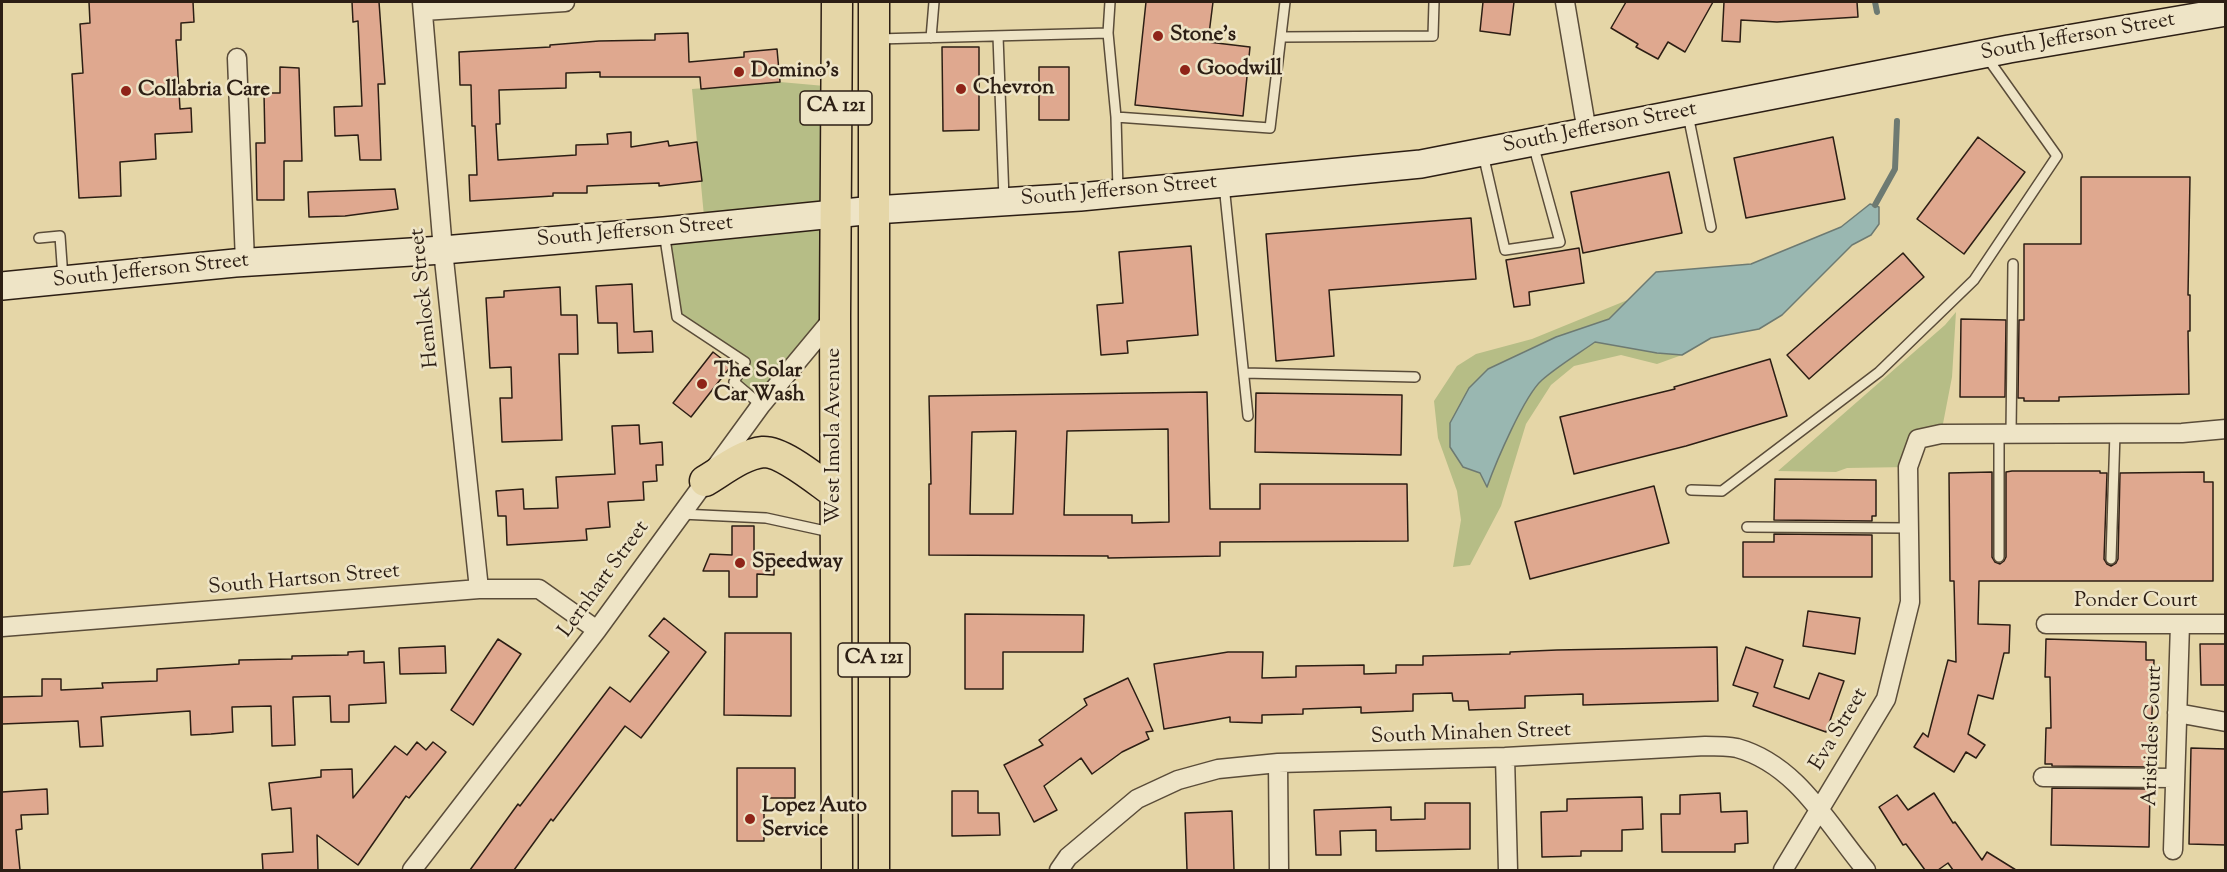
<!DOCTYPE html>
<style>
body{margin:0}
#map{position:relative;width:2227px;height:872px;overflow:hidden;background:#e5d6a7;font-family:"Sorts Mill Goudy",serif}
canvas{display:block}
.frame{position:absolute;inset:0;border:3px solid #2c1e14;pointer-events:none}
</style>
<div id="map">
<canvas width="2227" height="872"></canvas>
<div class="frame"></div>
</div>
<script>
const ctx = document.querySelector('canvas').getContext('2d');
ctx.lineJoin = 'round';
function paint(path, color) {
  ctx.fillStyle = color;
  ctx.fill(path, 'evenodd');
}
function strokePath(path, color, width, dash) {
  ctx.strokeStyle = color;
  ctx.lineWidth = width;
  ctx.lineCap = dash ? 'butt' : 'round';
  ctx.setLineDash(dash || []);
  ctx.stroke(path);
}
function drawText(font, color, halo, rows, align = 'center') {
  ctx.font = font + ' "Sorts Mill Goudy",serif';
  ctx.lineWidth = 5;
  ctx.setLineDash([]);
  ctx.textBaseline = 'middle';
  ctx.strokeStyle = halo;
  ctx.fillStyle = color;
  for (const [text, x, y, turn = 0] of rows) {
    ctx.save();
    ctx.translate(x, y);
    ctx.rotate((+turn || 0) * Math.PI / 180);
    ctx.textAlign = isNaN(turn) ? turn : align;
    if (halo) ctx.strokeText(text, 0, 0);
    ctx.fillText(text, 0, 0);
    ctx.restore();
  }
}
paint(new Path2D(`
 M780 82 836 87 835 316 761 405 734 382 745 362 677 317 664 231 705 227 692 89Z
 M1630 299 1609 319 1556 337 1523 352 1469 388 1462 403 1480 473 1487 486C1496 462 1524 396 1542 380 1558 366 1578 354 1595 342L1657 353 1682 355 1657 364 1621 355 1574 366 1551 385 1526 424 1501 506 1470 565 1453 567 1461 520 1457 491 1438 438 1434 401 1457 366 1476 354 1532 339Z
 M1956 312 1952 377 1941 434 1918 439 1908 467 1847 468 1836 472 1778 471 1945 325Z`), '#b6bd86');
const water = new Path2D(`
 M1870 204 1879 207V224L1871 235 1852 245 1782 315 1759 329 1711 338 1682 355 1657 353 1595 342C1578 354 1558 366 1542 380 1524 396 1496 462 1487 487L1480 473 1463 467 1450 447V423L1469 388 1488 369 1556 337 1609 319 1656 272 1751 264 1841 227Z`);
paint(water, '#99b7b1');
strokePath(water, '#6d7a72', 1.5);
strokePath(new Path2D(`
 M1875 2 1877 12
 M1875 205 1895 169 1897 121`), '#6d7a72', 6);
const building = new Path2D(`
 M89 2H193L194 22 181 23V40H176L180 109 191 108 192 132 155 134 156 159 120 162 121 196 79 198 72 74 83 73 80 24 90 23Z
 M352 2H379L385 84H378L381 160H360L358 135 335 136 334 107 362 106 358 21 353 22Z
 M1146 2H1213L1208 42 1250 47 1243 116 1135 105Z
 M1483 2H1514L1510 35 1480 31Z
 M1626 2H1713L1685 52 1668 42 1658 59 1636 47 1638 44 1611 28Z
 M1724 2H1857L1858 17 1777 22 1741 20 1740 42 1722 41Z
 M688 33 689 62 744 57V52L777 49 780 82 701 89 700 77H600V72L566 73V88L499 90 500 124H496L498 160 576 155V145L608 144 607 134 631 132V147L668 141 669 146 697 142 702 181 659 186V183L587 186V193H553V196L470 201 469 175H477L475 126H472L471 85H460L459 52 550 47V45L599 41 655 40V34Z
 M942 47H979V130L943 131Z
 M280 67 299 68 302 161H284V200H257L256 143H265L264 93H280Z
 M1039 67H1069V120H1039Z
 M1833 137 1845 199 1746 218 1734 158Z
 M1978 137 2025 172 1964 254 1917 219Z
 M1669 172 1682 233 1583 253 1571 192Z
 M2081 177H2190L2188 295H2190V331H2188L2189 394 2059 397V401H2024V398H2018L2019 320H2024V244H2081Z
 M395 189 398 209 345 216 309 217 308 192Z
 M1471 218 1476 279 1329 290 1334 356 1276 361 1266 234Z
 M1191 246 1198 335 1127 341 1128 353 1101 355 1097 305 1123 303 1119 252Z
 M1579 248 1584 283 1529 292 1530 305 1514 307 1506 260Z
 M1903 253 1924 277 1809 379 1787 355Z
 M632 284 634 332 652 331 653 352 618 353 617 323H598L596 286Z
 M560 287 561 315H577L578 354H559L562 440 502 442 500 398H512L511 367 490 368 486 298 504 297V291Z
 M1961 319 2006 320 2005 397H1960Z
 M713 352 731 366 691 417 673 403Z
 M1770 359 1787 416 1686 446 1574 474 1560 417 1675 389 1674 387Z
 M1207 392 1210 509H1260V484H1407L1408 541 1220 542V556L1108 558V556L929 555V484H931L929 396ZM1168 429 1169 522 1132 523V515H1064L1067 431ZM1016 431 1013 514H970L972 432Z
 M1256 393 1402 395 1401 455 1255 452Z
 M639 425 640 444 662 442 663 465H656L657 481 643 482 644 500 608 502 610 527 586 529 587 540 507 545 506 516H498L496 491 523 489 524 509 558 508 556 477 615 474 612 426Z
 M2012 471H2100V473H2107L2104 559 2107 564 2111 566 2116 563 2118 559 2120 473 2204 472V482H2213V581H1979L1978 624 2010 625 2009 653H2004L1993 699 1978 695 1968 734 1985 745 1976 758 1966 752 1954 772 1914 747 1923 733 1928 737 1948 660 1956 662 1954 581H1950L1949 473 1992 472V557L1995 562 2000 564 2004 561 2006 557V472Z
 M1775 479 1876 480V516H1872V521L1774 520Z
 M1654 486 1669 543 1530 579 1515 522Z
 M732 526H754V554H774V575L757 574V597H729V571H703L710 554 732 555Z
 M1774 534 1872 535V577H1743V542H1774Z
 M1808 611 1860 618 1855 654 1803 646Z
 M965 614 1084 615 1083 652H1003V689H965Z
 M664 618 706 652 641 738 625 726 553 821 551 819 514 870H470L518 804 520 806 610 687 630 702 669 652 649 636Z
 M725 633H791V716L724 715Z
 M498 639 521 654 473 725 451 710Z
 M2046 639 2146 642V660H2154L2150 767 2052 766V764H2045L2046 728H2051L2050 677H2045Z
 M2200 644H2226V685H2201Z
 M445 646 446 673 400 674 399 648Z
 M1717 647 1718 701 1583 705V694L1525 696V708L1469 710 1468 701H1453L1452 693 1413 694V711L1361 713V707L1303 709V714L1262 715V723L1230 722V717L1164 729 1154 664 1228 652H1263L1262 678 1296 677V666L1364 665V674L1396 673V665H1423V656L1510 654V652L1557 650Z
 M1746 647 1783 660 1774 687 1809 699 1819 673 1844 681 1826 732 1753 706 1758 693 1733 685Z
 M364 651V663L384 662 386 703 349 705V722H331L330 696 293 697 295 745 272 746 271 706 232 707 233 732 211 734 191 735 190 711 101 717 103 746 80 747 78 721 2 724V697L42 696V679H61V690L103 688 102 683 157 681V669L239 664V660L292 659V656L348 655V652Z
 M1128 678 1153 731 1146 732 1149 739 1122 752 1092 774 1081 758 1044 786 1057 810 1034 822 1004 765 1043 745 1039 740 1087 705 1084 699Z
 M417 742 426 750 433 742 446 752 409 798 406 796 358 865 317 835 318 870H263L262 854 293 852 291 808 272 810 269 783 321 777V770L352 769 353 798 395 746 407 755Z
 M2191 748 2226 749V845L2189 844Z
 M737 768H795V798H764V841H737Z
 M2052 788 2150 789 2149 847 2051 845Z
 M47 789 48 814 21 815 22 829 16 830 20 870H2V792Z
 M952 791H978V813H999L1000 835 952 836Z
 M1720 793 1721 812 1747 811 1748 843 1735 844V852H1662L1661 814H1680V795Z
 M1934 793 1953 823 1955 822 1982 860 1987 852 2016 870H1953L1948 863 1938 870H1925L1906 844 1903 845 1879 807 1897 795 1908 810Z
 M1642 797 1643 829 1622 830V851H1581V856L1542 857 1541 812 1567 811V799Z
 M1425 803H1470V849L1376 851V830L1340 831 1341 855H1316L1314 810 1391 807V820L1425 819Z
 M1232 811 1234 870H1187L1185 813Z`);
paint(building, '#dfa88f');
strokePath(building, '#2c1e14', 1.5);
const lane = new Path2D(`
 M1110 2 1108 33 1116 117 1118 191
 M998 36 1004 199
 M1281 37 1433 36 1434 2
 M931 38 934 2
 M877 39 1108 33
 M1688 115 1711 227
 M1116 117 1270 128 1285 2
 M1483 154 1505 250 1560 242 1533 144
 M1224 185 1248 416
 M664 232 677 317 745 362 734 382 761 405
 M39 238 60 236 63 278
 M1244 373 1415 377
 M1999 433V557
 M2011 433 2013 264
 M1691 490 1722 491 1879 372 1974 280 2057 156 1986 56
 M681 514 766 518 830 532
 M1747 527 1909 528
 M2111 559 2115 433`);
const street = new Path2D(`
 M422 2 443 250 479 589
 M1565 2 1587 132
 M423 11 565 2
 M237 58 245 262
 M2046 624H2226
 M2 627 479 589H539L597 630
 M2177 713 2226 722
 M1505 757 1508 870
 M1278 763 1279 870
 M2043 777 2175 778
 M2173 850 2180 624
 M412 870 597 630 761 405 835 316
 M1059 870 1068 857 1137 799 1178 780 1218 769 1278 763 1505 757 1705 746C1716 746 1727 746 1737 748 1798 765 1828 825 1866 870
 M1783 870 1886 699 1910 602 1908 467 1918 439 1941 434 2182 433 2226 429`);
const secondary = new Path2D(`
 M2 286 235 263 443 250 664 231 874 210 1080 197 1421 164 2009 49 2226 12`);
const primary = new Path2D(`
 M837 2 835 316 837 870
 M705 481C722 471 743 454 763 452 783 451 819 482 835 493
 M874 870V2`);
strokePath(lane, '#5a4c39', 12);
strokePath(street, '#5a4c39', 21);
strokePath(secondary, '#2c1e14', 30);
strokePath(primary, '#2c1e14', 33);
strokePath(lane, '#eee4c6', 9);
strokePath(street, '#eee4c6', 18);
strokePath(secondary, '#eee4c6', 27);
strokePath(primary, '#e5d6a7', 30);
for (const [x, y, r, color] of [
 [1158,36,6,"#8f2418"],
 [1185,70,6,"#8f2418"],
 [739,72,6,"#8f2418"],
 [961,89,6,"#8f2418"],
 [126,91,6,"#8f2418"],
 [702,384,6,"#8f2418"],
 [740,563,6,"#8f2418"],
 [750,819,6,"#8f2418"]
]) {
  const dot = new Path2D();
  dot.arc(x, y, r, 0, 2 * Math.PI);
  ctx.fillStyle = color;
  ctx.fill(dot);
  strokePath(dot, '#eee4c6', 2);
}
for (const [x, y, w] of [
 [836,108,72],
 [874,660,72]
]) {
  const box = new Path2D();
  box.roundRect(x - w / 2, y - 17, w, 34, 4.5);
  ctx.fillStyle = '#eee4c6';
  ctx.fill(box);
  strokePath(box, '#2c1e14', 1.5);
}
drawText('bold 20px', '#2c1e14', null, [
 ["CA 121",836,108],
 ["CA 121",874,660]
]);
drawText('bold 21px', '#2c1e14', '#eee4c6', [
 ["Stone's",1170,36],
 ["Goodwill",1197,70],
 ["Domino's",751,72],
 ["Chevron",973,89],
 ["Collabria Care",138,91],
 ["The Solar",714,372],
 ["Car Wash",714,396],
 ["Speedway",752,563],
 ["Lopez Auto",762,807],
 ["Service",762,831]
], 'left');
drawText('21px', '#2c1e14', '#eee4c6', [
 ["South Jefferson Street",2078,38,-10],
 ["South Jefferson Street",1600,129,-11],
 ["South Jefferson Street",1119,192,-5],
 ["South Jefferson Street",635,233,-5],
 ["South Jefferson Street",151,272,-6],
 ["Hemlock Street",426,298,-96],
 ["West Imola Avenue",835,436,-90],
 ["Lernhart Street",605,580,-54],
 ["South Hartson Street",304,581,-5],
 ["Ponder Court",2136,602],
 ["Eva Street",1840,730,-59],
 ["South Minahen Street",1471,735,-2],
 ["Aristides Court",2154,736,-88]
]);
</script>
